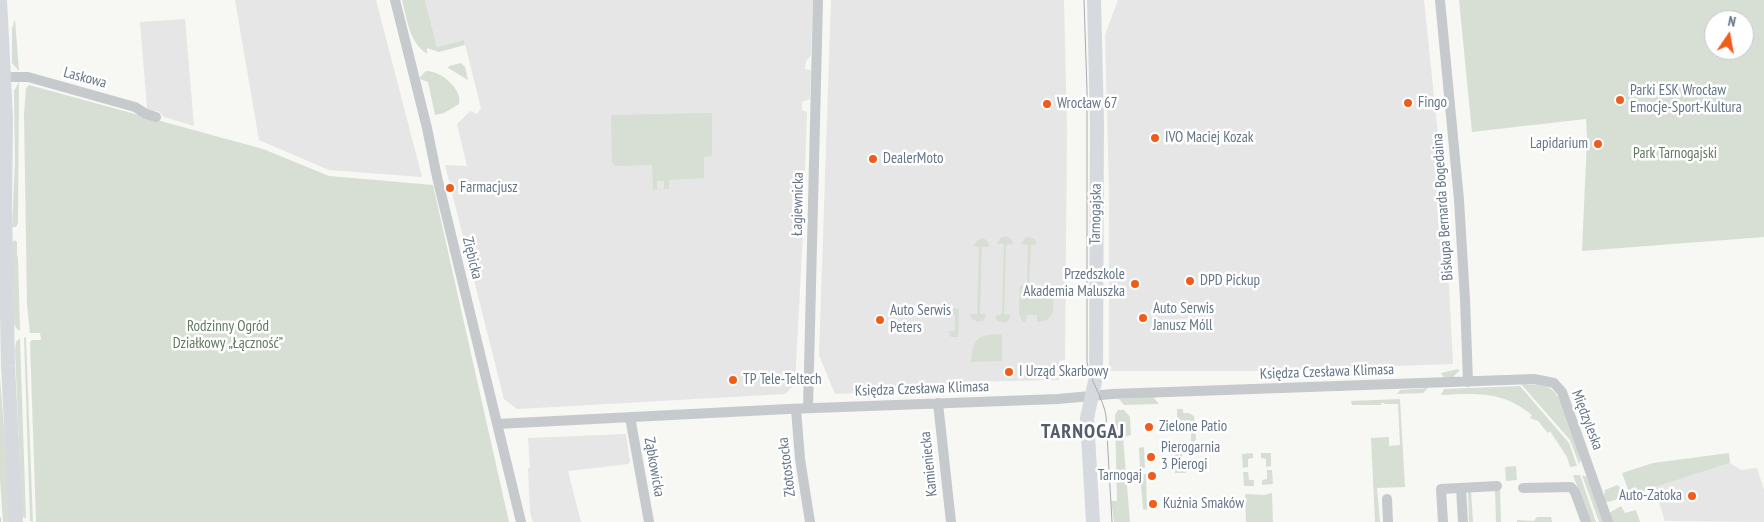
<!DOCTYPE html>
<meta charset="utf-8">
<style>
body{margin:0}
#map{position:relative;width:1764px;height:522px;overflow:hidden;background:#f7f7f4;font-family:"PT Sans Narrow",sans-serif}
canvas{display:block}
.north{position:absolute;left:1704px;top:10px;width:50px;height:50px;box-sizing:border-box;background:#fff;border:1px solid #c1c8cf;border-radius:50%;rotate:12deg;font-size:14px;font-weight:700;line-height:20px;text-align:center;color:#647587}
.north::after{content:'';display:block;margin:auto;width:18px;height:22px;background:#f05d1b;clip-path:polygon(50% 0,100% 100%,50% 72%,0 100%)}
</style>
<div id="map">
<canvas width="1764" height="522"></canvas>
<div class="north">N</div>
</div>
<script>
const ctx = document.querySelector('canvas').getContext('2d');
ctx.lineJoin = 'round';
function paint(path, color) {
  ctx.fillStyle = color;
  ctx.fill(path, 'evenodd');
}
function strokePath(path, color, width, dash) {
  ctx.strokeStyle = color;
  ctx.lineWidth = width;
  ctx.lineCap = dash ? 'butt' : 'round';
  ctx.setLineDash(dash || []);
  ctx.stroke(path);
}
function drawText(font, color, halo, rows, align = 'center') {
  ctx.font = font + ' "PT Sans Narrow",sans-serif';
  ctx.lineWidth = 5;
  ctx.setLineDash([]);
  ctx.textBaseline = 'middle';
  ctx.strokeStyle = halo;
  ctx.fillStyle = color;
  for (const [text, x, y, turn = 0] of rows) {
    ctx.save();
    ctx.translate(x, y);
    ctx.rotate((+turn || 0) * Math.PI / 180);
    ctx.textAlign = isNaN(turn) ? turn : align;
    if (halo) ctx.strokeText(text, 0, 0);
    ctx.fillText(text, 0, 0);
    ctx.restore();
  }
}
paint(new Path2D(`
 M235 0H376L422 177 329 170 259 140Z
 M425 0H813L811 55 806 61 805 69 811 70 810 99 802 102V110L807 112 803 233 795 384 785 394 517 409 504 399 445 165 467 166 457 124 470 111 477 114 481 108 464 40 437 47Z
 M831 0H1064L1067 129 1065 360 1059 361V380L960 382 958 389 835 394 819 355Z
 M1118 0H1424L1444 193 1453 364 1251 371H1109V189L1105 35Z
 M185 19 194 126 164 117 158 111 149 112 147 108 140 22Z
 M626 434 630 462 628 464 568 471 581 522H533L530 513 528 468H530L528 438Z
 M1730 463 1741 470 1757 468 1764 490V522L1665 521 1654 487Z`), '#e5e6e5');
paint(new Path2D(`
 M402 0H425L437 47 464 40 465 45 439 52 427 48V54C409 42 407 19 402 0Z
 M1459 0H1764V237L1582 251 1587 139 1586 119 1472 132ZM1714 20H1744V50H1714Z
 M15 19 19 71 12 63V29Z
 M461 63 465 67 468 80 448 68 449 66Z
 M426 71C439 70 463 88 459 104L444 113 435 115 428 82 420 79V77Z
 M19 82 18 223 16 227H12L15 162 14 91Z
 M29 85 263 149 329 176 433 185 509 522H36L30 342 32 340H41L40 333H30L27 305 24 114 26 88Z
 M712 113V156L704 157V178L669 180V189H662L664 188V181H657V188L660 189 653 190 652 165 615 166 612 162 611 115Z
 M1006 236 1012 240 1013 244 1006 245 1004 314 1011 315 1008 321 1004 323 998 321 995 316 1002 314 1004 244H997L1000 238Z
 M1029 237 1035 239 1037 244 1031 245 1029 286H1052C1053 302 1059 321 1037 322V315H1027L1026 322H1023L1019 314 1020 286H1027L1028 245 1021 244 1025 238Z
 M983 238C986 240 989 242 989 247H982L980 314H986L984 320 978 322 972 319 970 314H977L979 247 973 246 977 241Z
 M15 240 17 242V256L18 257 20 331 16 328 14 323 12 242Z
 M954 308 959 309 958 337H951L948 331H955V315L949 314 950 311Z
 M1002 334V361L971 362C973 337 977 335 1002 334Z
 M24 337 26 338 33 522 30 521Z
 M20 338 26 519 22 516 15 350 16 342Z
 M1458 369V370H1460L1453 377 1445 378 1442 375 1441 373Z
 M0 378 5 438 10 522H3L0 479Z
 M1521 384C1530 385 1543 384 1551 389 1564 398 1576 444 1581 460L1579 464 1570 440Z
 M1520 386 1569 443 1577 466 1570 467 1567 457 1550 431 1548 433 1538 421 1530 418 1532 415C1503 391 1477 393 1441 395L1444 389Z
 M1428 388 1423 393 1397 394 1400 390Z
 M1153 397 1159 404 1124 405 1119 399Z
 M1400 399 1405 487 1377 488 1380 522H1375L1371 438 1389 437V446L1400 445 1398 404H1385L1384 403H1381V405H1352L1351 401Z
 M1177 409H1183V413H1189L1194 416 1196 439 1193 444 1191 445V421L1177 420Z
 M1118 410H1124L1130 417 1131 435 1123 437 1130 522H1114L1111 501H1117L1115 415Z
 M1188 445 1187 453H1182V460L1187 461H1181V470L1187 471 1185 473H1175L1174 446Z
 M1144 447 1145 468 1140 469 1139 448Z
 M1253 453V458L1248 459V467L1243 468 1242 454Z
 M1261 453H1271V466L1266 467V459L1261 458Z
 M1729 453 1730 463 1630 495 1622 473 1653 463Z
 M1516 466 1517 480 1506 481 1505 467Z
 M1267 470H1272L1273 484 1262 485V480L1267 479Z
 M1243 472H1248L1249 480H1254V486H1244Z
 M1140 474H1146L1147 510 1143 509Z
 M1573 475H1580L1596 522H1590Z
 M1582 475 1587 477 1604 522H1599Z
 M1617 485 1620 487 1626 497 1608 502 1605 501 1604 495 1605 490Z
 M1471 490 1473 522H1469L1468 493Z
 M1495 490H1500L1501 522H1496Z
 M1272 493 1273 522H1246L1245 494 1264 495Z
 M1621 506 1625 513 1636 510 1640 522H1613L1609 513Z
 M1537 517H1551L1552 522H1517V520L1534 521Z`), '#d7dfd4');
strokePath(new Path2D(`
 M395 0 427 128 437 177 521 522
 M1440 0 1459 200 1465 299 1468 382
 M4 77H28L135 107 146 114 156 117
 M938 403 951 522
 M808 408 818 0
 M796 409 800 459 810 522
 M630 417 649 522
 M497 424 788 409 1058 399 1112 394 1534 379 1554 383 1562 392 1608 522
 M1461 488 1463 522
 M1523 488 1571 487 1575 492 1586 522
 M1387 499 1388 522
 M1443 522 1441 489 1497 486`), '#c6cacd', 10);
strokePath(new Path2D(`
 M0 0 6 117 5 210 8 366 16 522
 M1093 522 1087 418 1096 377 1097 121 1094 0`), '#d6dadf', 14);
strokePath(new Path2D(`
 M1084 0 1087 91V362C1090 381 1103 397 1106 416L1112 522
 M0 518V522`), '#a6acb2', 1);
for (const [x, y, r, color] of [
 [1620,100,5,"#f05d1b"],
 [1408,103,5,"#f05d1b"],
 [1047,104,5,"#f05d1b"],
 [1155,138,5,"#f05d1b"],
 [1598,144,5,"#f05d1b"],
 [873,159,5,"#f05d1b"],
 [450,188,5,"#f05d1b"],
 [1190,281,5,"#f05d1b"],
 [1135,284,5,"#f05d1b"],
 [1143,318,5,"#f05d1b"],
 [880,320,5,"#f05d1b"],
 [1009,372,5,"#f05d1b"],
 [733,380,5,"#f05d1b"],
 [1149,427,5,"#f05d1b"],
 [1151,457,5,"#f05d1b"],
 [1152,476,5,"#f05d1b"],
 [1692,496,5,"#f05d1b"],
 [1153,504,5,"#f05d1b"]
]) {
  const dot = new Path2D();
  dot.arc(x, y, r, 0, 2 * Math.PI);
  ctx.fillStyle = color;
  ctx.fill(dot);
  strokePath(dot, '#fff', 2);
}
drawText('15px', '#647587', '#fff', [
 ["Laskowa",85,78,15],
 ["Łagiewnicka",798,204,-89],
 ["Biskupa Bernarda Bogedaina",1443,207,-94],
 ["Tarnogajska",1096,214,-89],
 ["Ziębicka",472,258,76],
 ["Księdza Czesława Klimasa",1327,372,-2],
 ["Księdza Czesława Klimasa",922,389,-2],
 ["Międzyleska",1587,420,69],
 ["Kamieniecka",929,464,-96],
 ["Ząbkowicka",654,467,80],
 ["Złotostocka",787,467,-97]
]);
drawText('15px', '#647587', '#fff', [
 ["Parki ESK Wrocław",1630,91],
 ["Emocje-Sport-Kultura",1630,108],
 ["Fingo",1418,103],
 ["Wrocław 67",1057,104],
 ["IVO Maciej Kozak",1165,138],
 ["Lapidarium",1588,144,"right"],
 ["DealerMoto",883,159],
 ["Farmacjusz",460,188],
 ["Przedszkole",1125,275,"right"],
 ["Akademia Maluszka",1125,292,"right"],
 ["DPD Pickup",1200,281],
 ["Auto Serwis",1153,309],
 ["Janusz Móll",1153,326],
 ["Auto Serwis",890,311],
 ["Peters",890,328],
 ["I Urząd Skarbowy",1019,372],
 ["TP Tele-Teltech",743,380],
 ["Zielone Patio",1159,427],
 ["Pierogarnia",1161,448],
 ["3 Pierogi",1161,465],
 ["Tarnogaj",1142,476,"right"],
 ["Auto-Zatoka",1682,496,"right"],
 ["Kuźnia Smaków",1163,504]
], 'left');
drawText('15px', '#62795f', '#fff', [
 ["Park Tarnogajski",1675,154],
 ["Rodzinny Ogród",228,327],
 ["Działkowy „Łączność”",228,344]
]);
ctx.letterSpacing = '1px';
drawText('bold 20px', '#525e6b', '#fff', [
 ["TARNOGAJ",1083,432]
]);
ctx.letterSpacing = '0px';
</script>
